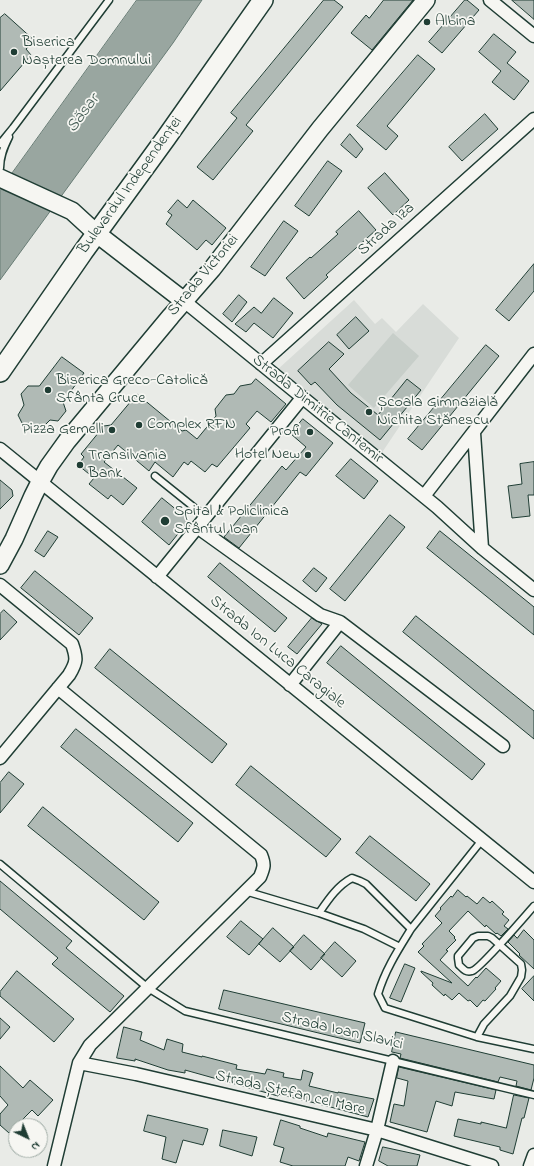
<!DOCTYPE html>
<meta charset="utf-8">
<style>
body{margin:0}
#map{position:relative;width:534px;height:1166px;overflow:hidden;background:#e9ebe7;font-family:"Indie Flower",sans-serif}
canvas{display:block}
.north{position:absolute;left:8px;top:1118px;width:40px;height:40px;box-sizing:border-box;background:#f6f6f2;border:1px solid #a0aca6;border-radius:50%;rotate:137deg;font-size:11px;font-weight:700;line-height:16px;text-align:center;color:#1f3d34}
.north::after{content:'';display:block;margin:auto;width:14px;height:18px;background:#1f3d34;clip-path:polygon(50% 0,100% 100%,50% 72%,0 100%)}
</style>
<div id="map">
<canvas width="534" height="1166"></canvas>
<div class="north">N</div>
</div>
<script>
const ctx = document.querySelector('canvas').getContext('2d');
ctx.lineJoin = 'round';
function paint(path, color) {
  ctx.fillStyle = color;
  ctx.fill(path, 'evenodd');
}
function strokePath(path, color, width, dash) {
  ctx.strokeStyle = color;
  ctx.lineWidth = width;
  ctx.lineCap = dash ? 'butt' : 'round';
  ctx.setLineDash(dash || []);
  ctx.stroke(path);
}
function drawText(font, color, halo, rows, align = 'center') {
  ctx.font = font + ' "Indie Flower",sans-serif';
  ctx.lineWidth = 3.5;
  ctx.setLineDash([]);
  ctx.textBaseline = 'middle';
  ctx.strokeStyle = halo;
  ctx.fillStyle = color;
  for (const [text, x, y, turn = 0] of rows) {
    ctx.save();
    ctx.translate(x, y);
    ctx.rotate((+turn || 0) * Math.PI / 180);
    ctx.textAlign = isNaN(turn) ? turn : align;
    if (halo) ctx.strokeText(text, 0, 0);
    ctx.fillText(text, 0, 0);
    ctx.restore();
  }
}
paint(new Path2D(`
 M354 300 375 324 382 318 396 332 423 304 459 338 381 454 277 370Z`), '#d8dcd8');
paint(new Path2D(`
 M393 333 419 356 374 408 348 385Z`), '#c7cec9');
const water = new Path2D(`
 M137 0H202L173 43 0 280V190Z`);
paint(water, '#99a6a0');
strokePath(water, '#687c75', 1);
const building = new Path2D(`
 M324 0H334L343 7 246 125 253 131 213 180 197 167 237 118 231 113Z
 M384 0H413L372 50 351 33 366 15 369 18Z
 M465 0H467L479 10 442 53 429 42Z
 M512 0H534V19Z
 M5 14 35 41 26 49 31 55 0 91V18Z
 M494 34 516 52 507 63 529 81 514 100 492 82 501 71 479 52Z
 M418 55 435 69 387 126 398 136 386 150 357 126Z
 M485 114 498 129 462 161 449 147Z
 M350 134 363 149 356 158 341 145Z
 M328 161 342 171 309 216 295 206Z
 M385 173 409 200 393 215 368 188Z
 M178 200 187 208 193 200 226 228 212 245 206 240 197 250 166 224 172 215 168 212Z
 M359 211 376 230 326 275 328 277 304 299 286 278 310 257 311 258 338 234 336 232Z
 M284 221 298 231 265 276 251 267Z
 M534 264V291L509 321 496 310Z
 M239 295 247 302 232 322 223 314Z
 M274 298 293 313 273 338 254 323 246 332 235 324 254 307 261 313Z
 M356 317 369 331 349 349 337 335Z
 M329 342 344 354 329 369 351 393 378 415 407 379 421 390 380 440 337 405 315 382 311 385 298 371Z
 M486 345 499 356 422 450 408 439Z
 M62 357 84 373 63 402 66 411 58 421 50 420 40 430 32 429 22 423 18 415 24 405 21 394 28 386H39Z
 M256 379 286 404 271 422 257 411 246 424 250 428 217 467 212 464 205 472 191 461 188 465 184 462 173 477 155 462 149 471 118 445 104 462 137 488 123 505 111 495 108 499 89 484 94 478 78 465 84 457 81 454 104 426 111 425 137 394 182 431 186 430 197 439 216 416 215 409 226 395 234 394 240 386 251 384Z
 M303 419 333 443 306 476 300 472 239 548 224 537 282 466 286 470 306 447 291 434Z
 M351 459 378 481 364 499 336 476Z
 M534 462V495H528L530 516 512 518 508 486 522 484 520 464Z
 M0 480 12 490 13 496 0 509Z
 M162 498 189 520 169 545 142 522Z
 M390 515 405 527 345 601 330 589Z
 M48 531 58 537 44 557 35 551Z
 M440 531 534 607V635L427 548Z
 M220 563 287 618 275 632 208 577Z
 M314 568 327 578 316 592 303 581Z
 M35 571 93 618 79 635 21 588Z
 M4 610 17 622 0 640V614Z
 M416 616 534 711V739L403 632Z
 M312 618 322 624 297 654 288 647Z
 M341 646 485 764 472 780 327 663Z
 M110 649 227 744 212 763 95 668Z
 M76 729 193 823 178 842 61 747Z
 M251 766 341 839 326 857 236 785Z
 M9 772 24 784 0 813V783Z
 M43 807 159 902 144 920 28 826Z
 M370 836 430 884 416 901 356 853Z
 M0 881 72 941 66 948 124 996 110 1012 52 964 58 958 0 909Z
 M458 890 466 897 467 896 477 904 483 897 490 903 492 901 504 912 502 914 509 920 504 926 508 929 501 936 497 933 496 934 486 925 485 927 468 911 449 931 455 937 454 938 456 940 446 950 448 951 440 960 468 986 476 977 477 978 486 968 501 981 495 988 496 989 485 1001 483 1000 477 1007 470 1000 468 1001 459 993 452 1000 445 994 444 996 432 985 433 983 421 972V971L452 983 418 952 424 946 422 944 442 923 435 916 441 909 440 908 451 896 452 897Z
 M241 921 263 939 249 955 227 937Z
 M273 928 294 947 280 962 259 944Z
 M524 930 534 940V969L519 955 520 954 508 942 514 935 517 938Z
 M304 935 325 954 311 970 290 951Z
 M335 942 356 961 342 977 321 958Z
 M405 964 415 968 401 1002 390 998Z
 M17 971 74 1019 54 1042 0 996V992Z
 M534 976V1001L522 989Z
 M224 990 365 1023 360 1043 219 1009Z
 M0 1018 10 1027 0 1039Z
 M124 1027 142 1032 140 1040 164 1050 167 1039 183 1044 182 1052 202 1057V1056L237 1065 236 1069 265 1074 267 1069 284 1073 283 1077 301 1080 303 1070 313 1073 309 1086 338 1093V1092L374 1099 368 1117 323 1105 278 1094V1096L185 1070V1073L168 1070 135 1059V1061L117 1058Z
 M396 1032 534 1065V1078L531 1090 516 1086 517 1081 500 1077 498 1082 400 1058 401 1054 392 1052Z
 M0 1066 23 1088 30 1080 53 1100 38 1116 32 1110 9 1133 0 1125V1114L8 1105 0 1096Z
 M399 1067 496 1090 494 1099 455 1092 452 1106 436 1101 427 1132 390 1122 394 1104 404 1106 408 1081 397 1078Z
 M514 1095 529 1098 524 1118H522L513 1154 500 1150V1147L454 1136 458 1119 481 1124V1122L506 1128Z
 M148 1115 208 1129 203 1145 183 1140 176 1163 162 1159 166 1137 144 1131Z
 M281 1120 300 1126V1128L327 1137 328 1133 365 1142 359 1161 348 1157 345 1166H293L280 1162 284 1148 274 1145Z
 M223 1130 257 1137 252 1156 220 1146Z
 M383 1147 420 1155 417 1166H388L379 1161Z`);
paint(building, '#b0bab5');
strokePath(building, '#1f3d34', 1);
const lane = new Path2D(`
 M0 144 13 128 109 0
 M0 168C0 156 4 147 9 137
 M155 476 206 517
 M0 864 148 988 185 1011 393 1061 534 1095
 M245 891 319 913C328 900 337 886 352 878L360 881 366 884 411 929 482 840
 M319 913 364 929 400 947
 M411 929C398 950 385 970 378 994L385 1008 477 1037 534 1049
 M477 1037 484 1024 510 996 521 977 522 970 521 964 492 938 488 936H478L473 938 458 956V958L459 965C463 969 466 973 472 971 480 969 525 916 534 906`);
const street = new Path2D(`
 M490 0 534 36
 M184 301 437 507 482 548 534 590
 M261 364 534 119
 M474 433 482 548
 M0 449 534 882
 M424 496 534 354
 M197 527 303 603 320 615 340 622
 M157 577 302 398
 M0 585 72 644C77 658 77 662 69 675L0 758
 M290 685 340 622 503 746
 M79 1063 136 1074 377 1130 492 1166
 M54 1166 79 1063 90 1045 260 877C264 867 265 865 261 855L58 688
 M366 1166 377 1130 393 1061
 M530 1166 534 1155`);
const secondary = new Path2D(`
 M0 178 72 211 96 233 184 301
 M0 565 14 539 33 496 40 482 49 466 67 441 171 316 212 269 320 129 426 0`);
const primary = new Path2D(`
 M0 372 83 252 166 138 263 0`);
strokePath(lane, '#1f3d34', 9);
strokePath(street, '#1f3d34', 15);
strokePath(secondary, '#1f3d34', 20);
strokePath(primary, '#1f3d34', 22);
strokePath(lane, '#f6f6f2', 6);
strokePath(street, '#f6f6f2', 12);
strokePath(secondary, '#f6f6f2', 17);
strokePath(primary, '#f6f6f2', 19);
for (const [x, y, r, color] of [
 [427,22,4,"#1f3d34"],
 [14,52,4,"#1f3d34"],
 [48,390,4,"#1f3d34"],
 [369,412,4,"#1f3d34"],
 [139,425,4,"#1f3d34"],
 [112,430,4,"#1f3d34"],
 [310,432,4,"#1f3d34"],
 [308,455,4,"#1f3d34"],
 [80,465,4,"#1f3d34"],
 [165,521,5,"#1f3d34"]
]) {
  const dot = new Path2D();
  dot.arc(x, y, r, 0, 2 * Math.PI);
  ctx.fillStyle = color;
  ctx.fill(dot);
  strokePath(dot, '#f6f6f2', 1.5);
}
drawText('16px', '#1f3d34', '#f6f6f2', [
 ["Albina",435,22],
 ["Biserica",22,43],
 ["Nașterea Domnului",22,61],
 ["Biserica Greco-Catolică",56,381],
 ["Sfânta Cruce",56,399],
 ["Școala Gimnazială",377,403],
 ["Nichita Stănescu",377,421],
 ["Complex RFN",147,425],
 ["Pizza Gemelli",104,430,"right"],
 ["Profi",302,432,"right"],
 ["Hotel New",300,455,"right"],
 ["Transilvania",88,456],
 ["Bank",88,474],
 ["Spital & Policlinica",174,512],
 ["Sfântul Ioan",174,530]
], 'left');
drawText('16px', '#1f3d34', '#f6f6f2', [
 ["Bulevardul Independenței",131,186,-54],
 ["Strada Iza",387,230,-42],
 ["Strada Victoriei",204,276,-50],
 ["Strada Dimitrie Cantemir",317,410,39],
 ["Strada Ion Luca Caragiale",277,653,39],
 ["Strada Ioan Slavici",342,1032,13],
 ["Strada Ștefan cel Mare",290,1094,13]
]);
drawText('italic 17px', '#445c54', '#f6f6f2', [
 ["Săsar",84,114,-53]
]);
</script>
